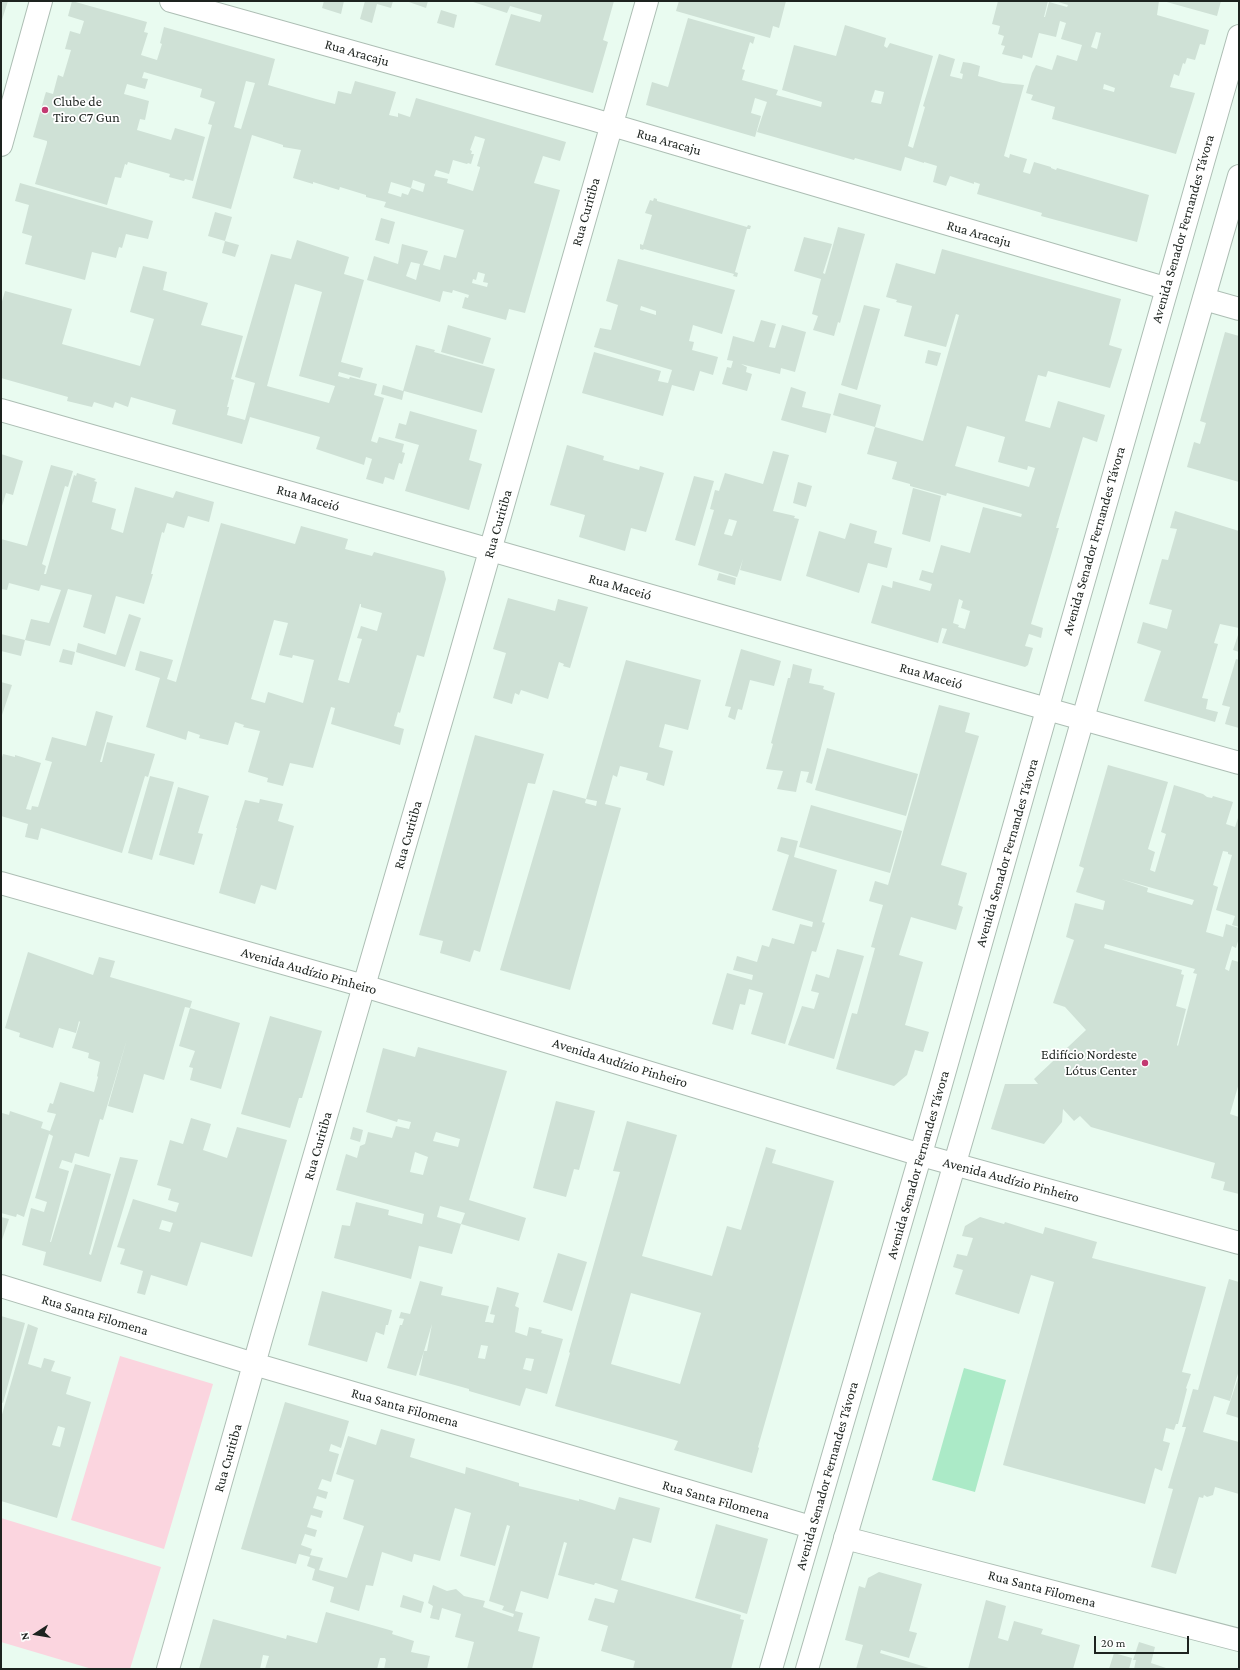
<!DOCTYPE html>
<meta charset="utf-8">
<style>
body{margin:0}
#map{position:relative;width:1240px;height:1670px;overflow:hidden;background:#e9fbf0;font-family:"Crimson Pro",serif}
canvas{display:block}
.frame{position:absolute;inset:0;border:2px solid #1d231f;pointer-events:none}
.north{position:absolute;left:16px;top:1614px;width:40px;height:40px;-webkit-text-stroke:3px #fff;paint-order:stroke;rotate:258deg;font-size:11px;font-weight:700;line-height:16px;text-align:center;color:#1d231f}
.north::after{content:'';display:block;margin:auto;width:14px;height:18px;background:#1d231f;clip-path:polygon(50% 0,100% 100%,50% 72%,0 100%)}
.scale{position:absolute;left:1094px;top:1636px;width:95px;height:18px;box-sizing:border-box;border:2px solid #1d231f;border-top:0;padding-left:5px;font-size:12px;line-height:14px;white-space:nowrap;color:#1d231f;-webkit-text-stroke:3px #fff;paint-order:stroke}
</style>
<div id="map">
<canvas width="1240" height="1670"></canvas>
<div class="frame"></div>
<div class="north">N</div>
<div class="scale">20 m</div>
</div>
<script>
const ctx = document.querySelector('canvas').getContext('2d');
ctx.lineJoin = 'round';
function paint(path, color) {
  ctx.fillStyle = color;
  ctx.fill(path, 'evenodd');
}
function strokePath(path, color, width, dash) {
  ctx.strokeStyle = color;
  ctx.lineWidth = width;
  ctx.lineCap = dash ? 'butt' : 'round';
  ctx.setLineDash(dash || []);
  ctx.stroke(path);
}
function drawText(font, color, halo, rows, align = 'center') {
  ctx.font = font + ' "Crimson Pro",serif';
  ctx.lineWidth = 3.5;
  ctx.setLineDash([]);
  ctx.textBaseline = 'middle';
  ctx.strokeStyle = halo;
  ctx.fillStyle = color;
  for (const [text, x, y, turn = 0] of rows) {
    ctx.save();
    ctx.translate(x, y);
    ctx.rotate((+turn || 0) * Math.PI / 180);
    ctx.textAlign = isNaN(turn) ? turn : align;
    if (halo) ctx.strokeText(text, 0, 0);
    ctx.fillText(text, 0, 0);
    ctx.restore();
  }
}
paint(new Path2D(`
 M120 1356 213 1384 164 1549 71 1520Z
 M1 1518 161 1567 130 1669H92L1 1642Z`), '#fbd5df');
paint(new Path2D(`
 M964 1368 1006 1380 975 1492 932 1480Z`), '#abeac7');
paint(new Path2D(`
 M1 1H8L1 23Z
 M72 1 147 22 144 32 148 33 141 55 157 60 162 44 160 43 164 27 275 59 268 85 316 99 335 104 338 91 351 94 355 81 396 92 389 115 398 117V113L410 117 416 98 566 142 560 161 543 156 534 183 560 190 525 313 509 309 506 320 462 308 465 297 468 298 469 295 453 290 452 293 443 291 440 302 367 280 374 256 398 264 402 244 428 251 423 265 440 270 444 255 456 258 464 230 384 207 386 202 366 197V195L340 187 339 190 313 182V184L293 178 301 150 283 147V145L252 135 231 209 192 198 212 125 208 124 215 102 200 97 202 89 144 72 142 78 148 79 145 89 127 84 124 94 149 101 145 120 140 119 137 130 171 140 175 128 205 137 193 181 185 179 184 181 169 177 170 174 128 162 127 165 125 164 121 178 115 177 107 205 35 184 47 143V141L33 137 45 95 46 92 53 94 58 75 63 77 71 50 65 49 70 31 80 34 84 21 68 16ZM246 81 255 83 241 129 234 127ZM75 100 99 107 98 109 74 102ZM475 136 485 139 477 166 480 167V168L473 191 447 183 448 179 434 176 436 170 449 174 453 160 467 164 468 163 471 164 474 154H471L472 151 470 150ZM413 180 425 184 423 192 411 188 408 195 402 193 401 197 388 193 391 182 411 188ZM411 262 420 264 416 280 406 276ZM478 272 485 274 483 282 488 283 487 287 472 283 473 279 476 280Z
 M324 1H344L341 14 322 8Z
 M365 1H393L391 8 377 4 372 23 360 19Z
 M406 1H428L426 8Z
 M470 1H614L603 40 608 42 593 93 495 65 511 14 540 22 542 15 510 6 507 13Z
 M679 1H786L779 28 773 26 770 38 676 11Z
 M998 1H1048L1044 17H1045L1049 2 1067 7 1068 5 1055 1H1159L1157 15 1209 30 1205 45 1200 44 1195 60 1187 58 1185 64 1183 63 1179 76 1174 74 1170 87 1195 93 1176 154 1052 119 1055 107 1031 100 1033 95 1026 93 1032 73 1036 65 1052 70 1057 55 1077 61 1082 45 1061 39 1066 23 1060 21 1056 37 1039 33 1032 58 1023 55 1022 59 1002 54 1005 46 1001 45 1004 36 998 34 1000 26 992 24ZM1096 32 1101 33 1097 49 1091 47ZM1104 84 1115 88 1114 92 1103 89Z
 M1163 1H1221L1217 16Z
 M441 10 457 15 454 28 437 23Z
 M688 18 755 37 753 44 750 42 742 69 745 70 742 80 778 90 776 95 821 107 822 102 782 90 794 45 836 56 845 25 886 38 884 46 887 48 890 43 933 56 908 146 913 148 925 107 923 106 939 54 955 59 950 76 962 79 963 74 960 73 963 62 970 63 980 66 978 76 1003 83 1024 85 1004 156 1009 158 1010 154 1027 159 1023 172 1030 174 1034 162 1051 167V168L1056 170 1057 168 1149 195 1137 242 1041 216 1042 213 977 194 980 184 974 182V184L950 176 946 186 933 182 937 166 924 162V163L905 157 901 171 855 158 854 160 757 132 767 102 755 98 751 113 761 116 755 137 646 105 652 82 668 87ZM875 90 884 92 881 104 871 102Z
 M20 183 153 221 148 239 126 234 122 248 119 247 116 258 92 252 85 280 25 264 32 236 22 233 29 205 15 201Z
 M654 198 657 199V201L747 227 748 225 751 226 750 229H747L735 272 738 273 737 277 733 276 734 274 644 249 643 250 640 249V244L643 245 652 215 645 213 650 200 653 201Z
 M215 212 232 217 225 241 208 236Z
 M381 218 395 222 389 244 375 240Z
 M838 227 865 234 840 323 838 322 834 336 813 330 818 316 812 314 821 279 794 271 804 237 832 244 823 273 825 274Z
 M297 240 349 257 344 274 364 280 341 362 363 368 360 378 339 372 338 376 349 379 350 377 377 384 374 395 384 398 371 441 377 443 379 437 404 444 402 452 405 453 402 464 399 463 394 480 385 477 383 484 366 479 372 459 366 457 364 465 316 449 320 437 250 417 242 444 172 424 176 410 131 397 128 407 115 402 113 408 94 402 92 407 67 401 68 397 1 378V305L5 291 72 309 62 344 140 366 154 319 130 312 143 266 167 272 163 290 208 303 201 325 243 336 231 379 234 380 227 407H229L227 415 245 420 255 383 235 377 271 254 291 259ZM295 284 322 292 299 376 335 386 329 403 267 386Z
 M225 241 239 245 235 257 222 253Z
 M942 249 1121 299 1109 345 1122 349 1110 388 1048 371 1046 377 1038 375 1025 421 1050 428 1058 401 1105 415 1097 442 1083 437 1056 528H1059L1031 624 1043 628 1041 638 1029 634 1025 646 1033 648 1028 665 1025 667 942 643 947 629 942 628 938 643 871 623 882 585 892 588 893 581 930 591 932 584 919 580 922 570 933 573 941 545 970 553 983 507 1021 517 1022 514 947 493 946 496 910 486V484L892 479 897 462 867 454 875 427 923 441 959 315 956 314 946 347 904 336 912 306 896 302 897 300 886 297 896 263 935 274ZM967 426 1005 437 998 462 1027 470 1028 466 1035 468 1029 487 955 466ZM959 599 963 601 961 608 970 611 965 629 958 627 959 625 953 623Z
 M618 259 735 290 722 334 693 325 689 341 694 342 692 350 718 357 713 375 700 371 694 391 672 385 663 416 582 393 594 352 661 371 658 381 668 383 672 370 594 347 600 328 611 330 618 305 606 301ZM641 306 656 311V315L640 310Z
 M864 305 880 309 857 390 841 385Z
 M761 320 776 324 769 347 775 348 782 325 806 332 795 372 781 368 780 374 741 364 747 367 746 372 752 374 747 391 722 384 727 367 731 368 733 361 727 360 733 336 754 342Z
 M448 325 491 338 483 364 441 352Z
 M1225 332 1239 336V482L1187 467 1194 442 1200 444 1206 423 1200 421Z
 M416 345 435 350 434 352 495 369 482 413 404 391 402 400 381 394 383 385 403 391Z
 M928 350 941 353 937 366 925 363Z
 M791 387 806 392 802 407 831 414 826 433 781 420Z
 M839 393 881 405 875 427 833 415Z
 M410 411 477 430 469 460 482 464 469 510 405 491 419 445 395 438 399 423 406 425Z
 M567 445 604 456 603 460 639 470 640 466 664 473 646 532 631 528 625 551 579 537 585 515 550 505Z
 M773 451 789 455 773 511 795 516 794 518 799 519 781 581 740 570 743 559 737 577 698 565 714 510 710 509 715 490 719 491 725 473 763 484ZM729 519 737 521 732 536 724 534Z
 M1 454 23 461 13 495 6 493 1 509Z
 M51 465 73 471 68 487 65 486 42 564 46 566 44 574H46L74 475 76 476 77 473 96 479 94 481 97 482 92 502 116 509 111 529 123 533 135 487 173 498 176 491 214 502 209 522 188 516 184 528 167 523 164 533 162 532 151 574H153L144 604 116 596 105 634 83 627 92 595 68 589 50 646 25 640 21 656 1 651V634L25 640 31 619 49 623 61 590 41 585 39 591 9 583 7 590 1 589V539L27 546Z
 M694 476 714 481 695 546 675 540Z
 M798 482 812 486 806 507 793 503Z
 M913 488 941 496 930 542 902 534Z
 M1175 511 1239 531V628L1220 624 1214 643 1218 644 1202 698 1208 699 1206 709 1218 712 1215 722 1144 701 1161 651 1137 643 1143 622 1167 629 1172 610 1149 604 1162 559 1168 560 1177 529 1170 528Z
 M221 523 295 544 301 526 348 539 345 549 372 556 374 552 444 571 446 579 424 657 417 655 400 713 398 712 394 726 404 729 400 745 331 724 335 708 331 707 313 768 290 763 283 786 267 782 268 778 248 772 260 731 243 727 244 725 235 722 228 745 199 738 200 735 188 731 186 740 146 727 160 678 135 670 140 651 173 660 167 679 176 682ZM361 604V607L382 613 377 631 361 626 357 638 362 639 349 683 338 680 360 604ZM274 620 288 623 279 655 292 658 293 655 314 660 303 703 268 692 265 703 251 699Z
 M850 523 877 531 874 543 892 548 887 568 868 563 859 593 806 576 819 531 845 539Z
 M719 573 736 578 735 585 717 580Z
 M508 598 555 611 558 599 588 607 570 668 563 666 564 664 559 662 548 699 521 690 519 695 515 693 512 704 493 698 506 653 493 649Z
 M129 614 141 618 125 667 76 652 78 643 116 655Z
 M1239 632V652L1233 650Z
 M63 649 75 652 72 665 59 662Z
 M741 649 781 661 774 686 750 680 742 710 738 709 735 720 728 717 731 707 725 706Z
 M1236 659 1239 660V728L1225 724 1230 707 1222 705Z
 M626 660 701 680 688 730 665 724 659 747 673 751 664 786 646 780 648 773 620 766 617 777 613 775 605 804 621 808 570 990 500 970 553 790 586 799 585 803 596 806 597 801 586 799Z
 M793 664 812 669 809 683 824 686 823 689 835 693 812 784 806 782 809 772 801 771 796 792 777 789 783 771 766 769 773 744 771 743 788 678H790Z
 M1 682 12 685 1 718Z
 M939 705 970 713 965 732 979 736 941 865 967 873 958 905 963 907 956 930 911 917 899 955 923 962 905 1025 929 1032 923 1052 915 1050 907 1075 894 1086 836 1069 852 1013 857 1014 875 948 871 947 883 905 869 901 875 881 888 885Z
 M96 711 113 716 100 762H102L107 742 155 754 148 777 145 776 122 853 41 828 38 840 25 837 28 824 1 816V760L3 754 15 757V755L41 763 26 809 31 810 32 806 38 807 52 762 45 760 52 737 86 746Z
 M475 735 544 754 535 784 528 783 480 952 474 950 470 962 440 953 443 941 419 935Z
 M827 748 918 774 906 816 815 790Z
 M1108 765 1168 782 1148 849 1155 852 1150 870 1155 872 1166 834 1161 832 1174 785 1203 794 1207 797 1212 798 1213 796 1233 802 1226 824 1235 827 1239 815V927L1232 925 1235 916 1216 910 1232 855 1228 854V852L1223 851 1213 885 1218 887 1206 932 1223 937 1226 924 1239 928V938L1236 948 1232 946 1225 969 1229 971 1232 960 1239 962V1083L1230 1114 1239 1117V1194L1223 1190 1225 1182 1211 1178 1215 1163 1091 1127 1080 1116 1074 1121 1063 1109 1062 1122 1044 1144 991 1129 1005 1084H1038L1034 1079 1086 1030 1065 1007 1053 1003 1074 940 1066 937 1075 903 1103 910 1105 901 1076 892 1084 868 1079 866ZM1121 879 1194 900 1192 905 1147 892 1148 888ZM1105 944 1195 969 1193 973 1197 974 1178 1046 1177 1045 1186 1009 1176 1006 1184 975 1181 974 1182 970 1104 948Z
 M150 776 174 782 152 860 128 853Z
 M178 787 209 796 198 833 203 834 194 865 159 855Z
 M260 799 283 804 278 821 294 826 276 890 261 885 255 904 219 893 237 828H236L245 800 259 803Z
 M811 805 902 831 890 873 799 847Z
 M781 837 798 841 794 857 837 870 822 922 825 923 816 952 812 951 785 1044 751 1034 763 993 749 989 745 1005 740 1004 733 1030 712 1024 727 973 752 980 753 975 733 970 737 956 757 962 762 945 769 947 772 938 794 944 800 924 812 927 813 922 772 910 789 855 777 851Z
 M837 949 864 956 834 1059 788 1045 802 1006 814 1009 819 993 811 991 816 974 829 978Z
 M28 952 93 975 99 957 115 961 110 977 192 1001 190 1008 185 1007 164 1080 144 1074 133 1113 108 1106 127 1039 103 1120 100 1119 89 1157 75 1153 72 1163 62 1160 59 1168 69 1171 50 1242H51L75 1164 111 1174 89 1254 91 1255 120 1157 138 1160 101 1282 43 1265 46 1252 22 1245 31 1208 44 1212 47 1202 35 1198 53 1136 49 1134 24 1217 17 1214 16 1217 1 1213V1118L2 1113 9 1115 10 1111 43 1122 41 1128 50 1131 56 1114 47 1112 50 1103 53 1104 60 1082 94 1092 98 1077 97 1076 100 1062 88 1058 89 1053 72 1048 80 1022 79 1021 76 1033 59 1028 53 1048 19 1037 20 1033 5 1028Z
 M190 1008 240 1023 221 1089 190 1080 193 1068 189 1067 195 1051 179 1046Z
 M270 1016 322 1031 302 1098H299L290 1128 241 1114Z
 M418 1047 507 1071 469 1200 526 1218 519 1241 461 1224 465 1213 440 1206 437 1217 461 1224 452 1254 419 1246 411 1279 334 1258 342 1225 350 1226 356 1202 389 1210 388 1215 422 1224 424 1214 336 1190 346 1154 357 1158 360 1146 365 1144 368 1132 392 1138 396 1126 409 1129 411 1122 398 1119 397 1122 366 1112 383 1048 415 1057ZM436 1132 460 1139 458 1147 433 1141ZM415 1152 428 1157 423 1175 410 1172Z
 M556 1101 595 1111 579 1170 574 1169 566 1197 533 1188Z
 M191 1118 211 1124 203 1150 227 1158 237 1127 287 1140 252 1257 201 1242 187 1286 151 1275 145 1295 137 1293 143 1271 120 1264 125 1249 117 1247 133 1199 176 1212 179 1203 168 1200 171 1189 157 1185 170 1140 183 1144ZM162 1220 173 1223 170 1232 159 1229Z
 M627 1121 677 1135 642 1256 712 1276 727 1226 741 1230 766 1147 776 1150 772 1163 834 1181 758 1447 759 1448 752 1473 674 1450 678 1441 555 1406 570 1353 569 1352 620 1172 613 1171ZM631 1293 701 1313 680 1384 611 1364Z
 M353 1127 363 1130 360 1142 350 1139Z
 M1 1217 9 1219 1 1243Z
 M980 1217 1004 1224 1005 1222 1043 1234 1045 1227 1097 1242 1092 1258 1206 1287 1182 1372 1191 1374 1186 1388 1187 1389 1178 1424H1176L1174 1430 1166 1428 1163 1441 1170 1443 1162 1471 1155 1468 1145 1504 1003 1465 1054 1282 1031 1275 1019 1314 955 1294 963 1270 953 1267 957 1254 967 1256 973 1238 962 1236 965 1226Z
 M558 1253 587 1262 572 1311 543 1302Z
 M1229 1279 1239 1282V1370L1230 1401 1214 1396 1203 1432 1239 1442V1494L1215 1487 1213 1495 1207 1497 1204 1495 1203 1498 1199 1497 1176 1574 1151 1567 1173 1489 1168 1488 1186 1427H1182L1193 1389 1198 1390Z
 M420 1281 443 1287 441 1295 489 1306 485 1322H488L493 1323 495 1315 490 1314 497 1287 519 1293 515 1306 519 1308 515 1332 527 1336 529 1327 542 1330 541 1333 563 1339 547 1394 526 1388 520 1406 469 1391V1389L419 1375 424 1351 416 1376 387 1368 400 1325H402L404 1319 399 1318 401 1312 410 1314ZM432 1324 427 1351H424ZM481 1345 488 1346 485 1359 478 1358ZM526 1358 534 1359 531 1371 523 1369Z
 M322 1291 392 1310 388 1325H386L384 1335 376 1332 367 1362 308 1345Z
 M1 1316 25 1323 3 1403 1 1402Z
 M28 1324 38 1328 28 1364 41 1368 44 1358 55 1361 51 1371 71 1377 66 1394 91 1402 57 1518 1 1501V1418ZM58 1426 65 1428 60 1447 52 1445Z
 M1239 1375V1418L1226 1414Z
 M285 1402 349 1421 341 1448 331 1444 329 1451 339 1454 331 1482 322 1479 318 1489 328 1492 326 1499 317 1496 313 1508 323 1511 321 1518 311 1515 307 1527 317 1530 315 1537 305 1534 301 1545 312 1549 310 1555 323 1558 319 1570 347 1578 364 1526 343 1519 354 1480 336 1474 348 1436 376 1445 381 1429 415 1439 410 1457 465 1474 466 1467 519 1483V1486L579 1501V1499L615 1510 619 1497 660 1508 651 1543 633 1538 621 1580 741 1615 740 1619 744 1620 731 1669H633L635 1661 601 1651 608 1626 588 1620 595 1598 614 1603 618 1590 596 1583H595L594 1585 558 1575 567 1543 564 1542 548 1599 521 1591 515 1611 523 1613 518 1631 540 1637 532 1669H467L474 1642 455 1637 461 1614 442 1608 439 1620 430 1618 433 1606 428 1603 433 1585 447 1591 456 1589 464 1596 485 1601 483 1607 513 1617 514 1614 502 1610 504 1606 489 1601 510 1526 507 1525 495 1566 460 1556 471 1513 455 1508 440 1561 414 1554 412 1562 382 1552 373 1586 366 1585 359 1611 330 1602 334 1587 312 1580 315 1569 307 1566 310 1557 299 1554 296 1564 241 1549Z
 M716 1524 768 1539 747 1614 695 1598Z
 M879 1572 922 1584 909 1631 917 1633 909 1658 881 1650 880 1653 932 1669H856L863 1645 845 1640 859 1586 865 1588 868 1578Z
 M403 1595 424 1602 421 1613 400 1607Z
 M986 1600 1006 1606 998 1638 1008 1641 1014 1621 1043 1629 1041 1634 1080 1645 1073 1669H968Z
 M326 1612 393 1631 392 1634 414 1641 411 1652 430 1656 427 1669H384L386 1660 385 1658H380L377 1669H265L269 1656 263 1655 260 1669H199L213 1619 286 1639 287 1635 317 1643Z
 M1139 1642 1155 1647 1151 1663 1169 1669H1134L1136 1660H1133Z
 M1114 1653 1132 1658 1129 1669H1109Z`), '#cfe1d6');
const street = new Path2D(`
 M171 1 588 118 1165 288
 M1 145 41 1
 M1204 299 1239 309
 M1 410 1047 709 1239 763
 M1 883 364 986 921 1155 1239 1243
 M1 1286 254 1364 811 1527
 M845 1538 1239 1640
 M168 1669 262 1336 456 670 647 1`);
const primary = new Path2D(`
 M771 1669C825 1477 884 1287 938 1095 1039 742 1136 389 1239 36
 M807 1669 971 1108 1239 176`);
strokePath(street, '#adbeb4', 24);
strokePath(primary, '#adbeb4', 24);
strokePath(street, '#fff', 22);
strokePath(primary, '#fff', 22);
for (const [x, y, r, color] of [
 [45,110,4,"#c33972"],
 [1145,1063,4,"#c33972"]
]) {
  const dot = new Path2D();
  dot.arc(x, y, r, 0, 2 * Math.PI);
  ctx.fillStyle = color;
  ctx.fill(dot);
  strokePath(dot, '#fff', 1.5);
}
drawText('14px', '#1d231f', '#fff', [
 ["Rua Aracaju",357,53,16],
 ["Rua Aracaju",669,142,16],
 ["Rua Curitiba",586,212,-74],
 ["Avenida Senador Fernandes Távora",1183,229,-74],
 ["Rua Aracaju",979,234,16],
 ["Rua Maceió",308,498,16],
 ["Rua Curitiba",498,524,-74],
 ["Avenida Senador Fernandes Távora",1094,541,-74],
 ["Rua Maceió",620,587,16],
 ["Rua Maceió",931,676,16],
 ["Rua Curitiba",408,835,-74],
 ["Avenida Senador Fernandes Távora",1007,853,-74],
 ["Avenida Audízio Pinheiro",309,971,16],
 ["Avenida Audízio Pinheiro",620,1063,17],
 ["Rua Curitiba",318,1146,-74],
 ["Avenida Senador Fernandes Távora",918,1165,-74],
 ["Avenida Audízio Pinheiro",1011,1180,15],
 ["Rua Santa Filomena",95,1315,17],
 ["Rua Santa Filomena",405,1408,16],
 ["Rua Curitiba",228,1458,-74],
 ["Avenida Senador Fernandes Távora",827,1476,-74],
 ["Rua Santa Filomena",716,1500,16],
 ["Rua Santa Filomena",1042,1589,15]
]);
drawText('14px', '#1d231f', '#fff', [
 ["Clube de",53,102],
 ["Tiro C7 Gun",53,118],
 ["Edifício Nordeste",1137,1055,"right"],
 ["Lótus Center",1137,1071,"right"]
], 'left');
</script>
